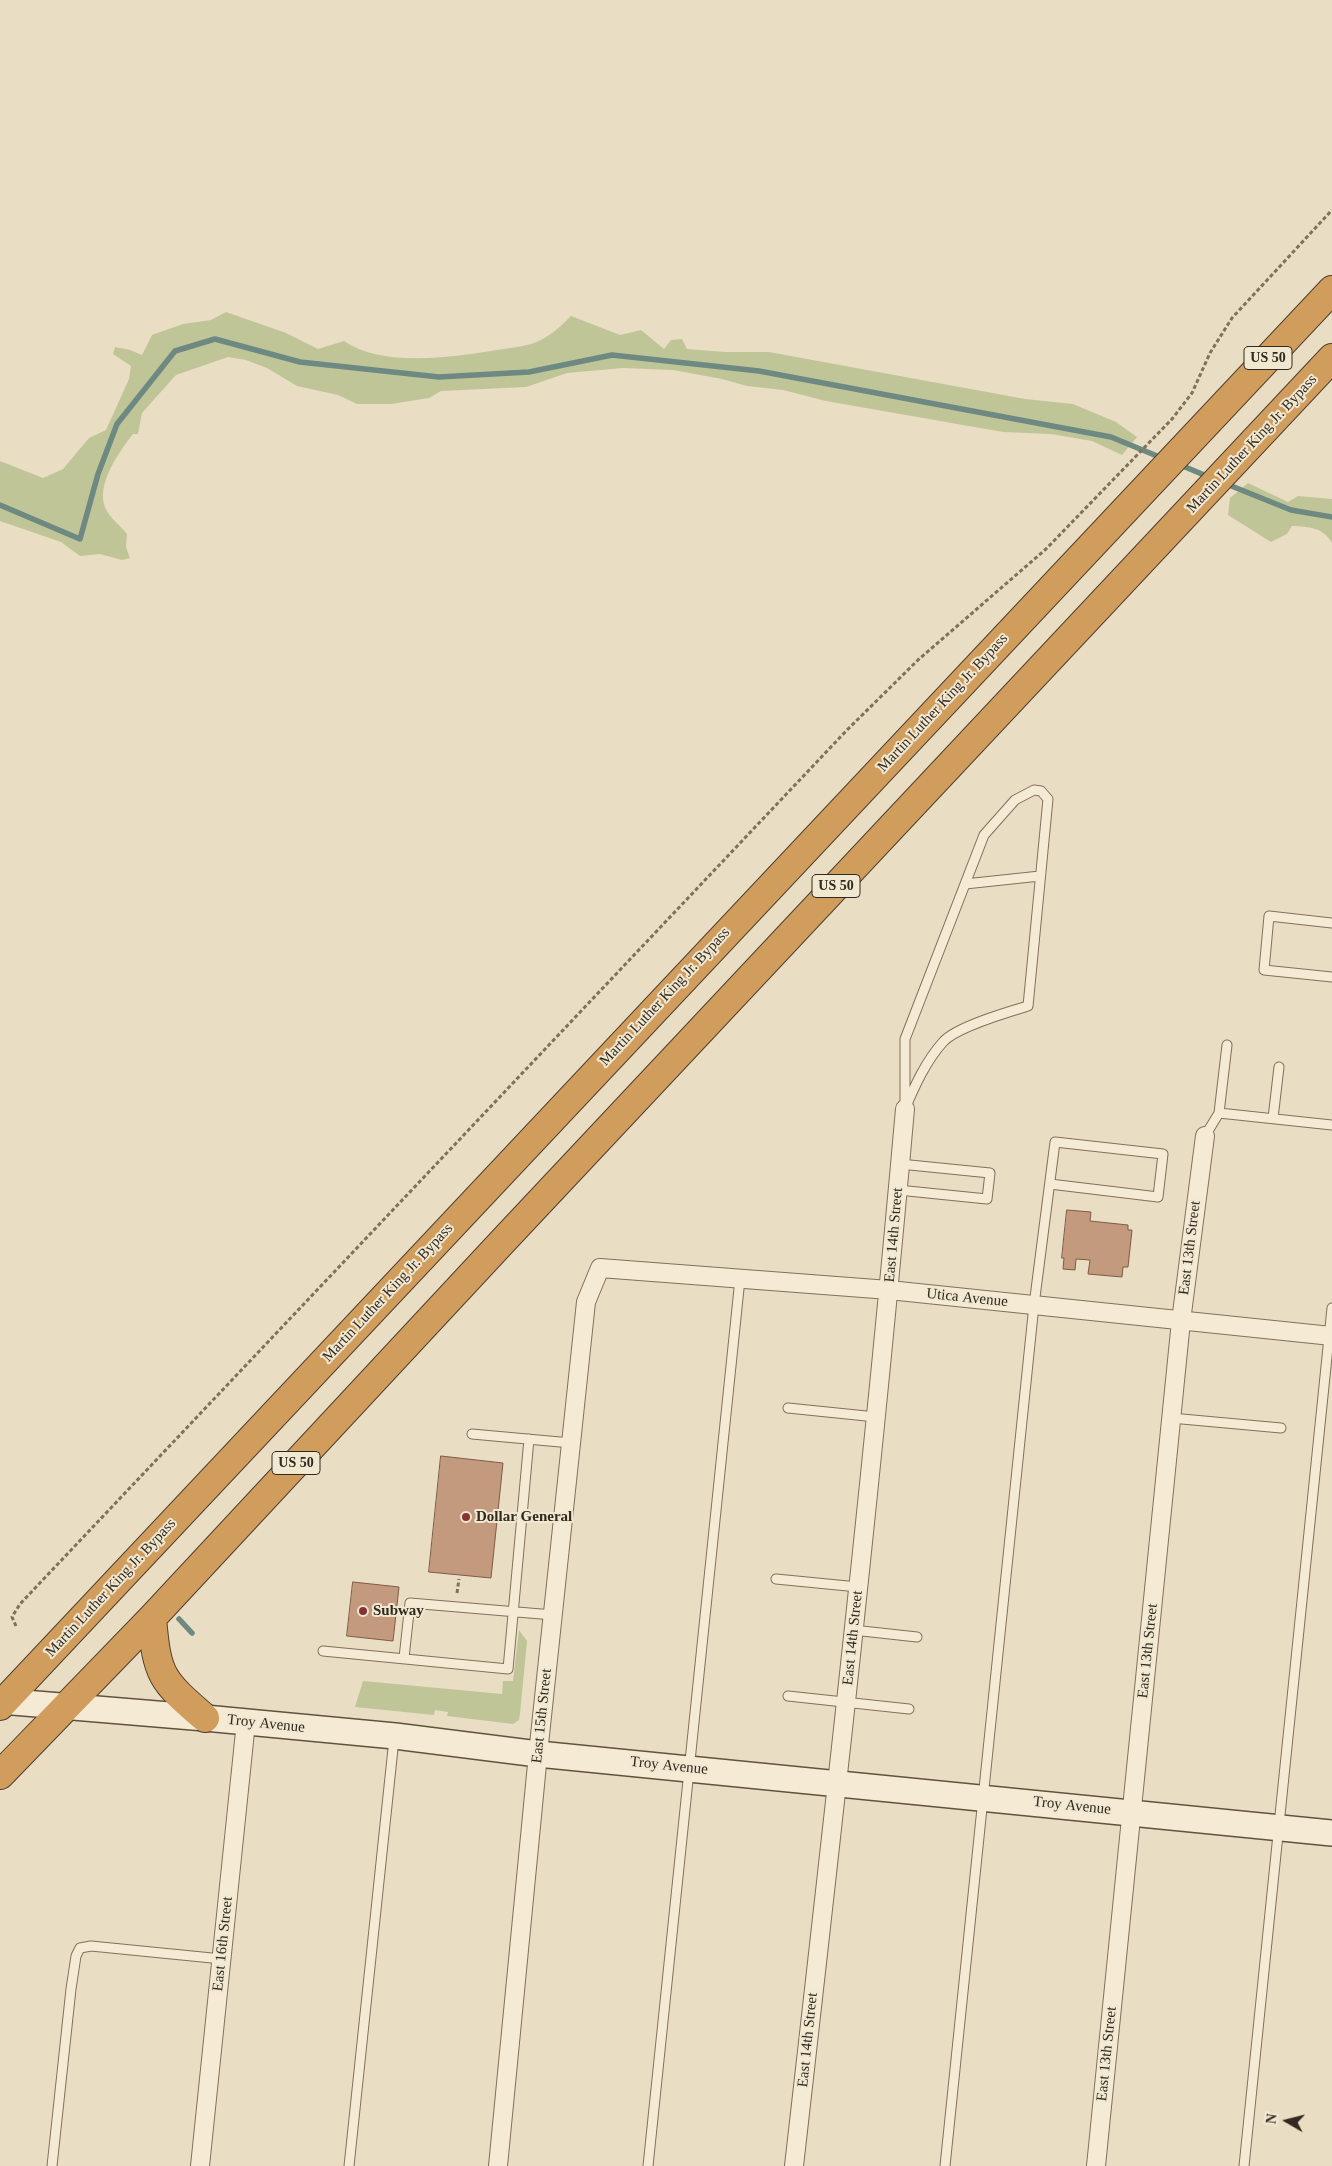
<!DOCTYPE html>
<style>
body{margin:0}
#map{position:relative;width:1332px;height:2166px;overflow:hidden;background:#e9ddc3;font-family:"Times New Roman",serif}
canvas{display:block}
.north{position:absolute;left:1262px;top:2096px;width:50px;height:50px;-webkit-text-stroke:4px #f1e8d2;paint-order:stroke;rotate:278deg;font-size:14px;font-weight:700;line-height:20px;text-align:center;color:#32281e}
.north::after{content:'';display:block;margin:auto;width:18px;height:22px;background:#32281e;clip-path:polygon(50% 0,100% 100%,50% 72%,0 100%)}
</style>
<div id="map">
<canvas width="1332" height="2166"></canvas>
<div class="north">N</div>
</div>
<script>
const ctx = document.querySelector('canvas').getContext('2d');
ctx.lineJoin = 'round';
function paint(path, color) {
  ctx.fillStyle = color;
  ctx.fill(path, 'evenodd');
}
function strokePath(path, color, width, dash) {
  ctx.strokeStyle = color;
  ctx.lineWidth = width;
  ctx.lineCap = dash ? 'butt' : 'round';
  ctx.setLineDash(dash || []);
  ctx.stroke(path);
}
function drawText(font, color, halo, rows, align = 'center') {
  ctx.font = font + ' "Times New Roman",serif';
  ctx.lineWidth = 4;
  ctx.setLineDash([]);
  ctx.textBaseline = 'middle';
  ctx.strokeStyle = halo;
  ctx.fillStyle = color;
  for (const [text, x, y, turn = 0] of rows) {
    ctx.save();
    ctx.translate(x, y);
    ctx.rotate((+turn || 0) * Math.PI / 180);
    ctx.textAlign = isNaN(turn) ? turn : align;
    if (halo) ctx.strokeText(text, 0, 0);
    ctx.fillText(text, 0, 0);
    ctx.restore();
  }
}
paint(new Path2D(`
 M226 312 286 333 318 349 344 341C383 368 453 357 497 350 508 348 520 347 531 344 546 340 560 327 571 316L620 335 641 330 664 349 671 340 682 339 687 349 725 352H769L1025 399 1073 404 1116 422 1137 437 1122 455 1092 441 1051 434 1003 432 826 401 783 390 747 386 722 379 673 370 623 368 567 373 526 387 441 391 429 398 391 404H357L338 395 297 386 267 368 246 360 228 357 176 375 142 413 138 434H133C119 452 93 488 107 511 111 519 121 526 127 534L126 547 130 558 122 560 100 554 80 556 61 542 0 521V461L43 478 63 469 89 438 106 430 129 379 131 366 113 354 115 347 130 350 142 355 152 335 183 324 211 320Z
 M1248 483 1288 502 1298 496 1332 499V543C1323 527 1309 527 1292 526L1287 534 1271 542 1228 515 1230 498Z
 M519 1630 527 1641 520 1714 519 1720 513 1724 447 1716 448 1712 435 1710 434 1715 355 1707 363 1681 502 1694 503 1681H513Z`), '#c0c598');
strokePath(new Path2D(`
 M1178 464 1209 477
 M1224 483 1291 510 1332 517
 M0 505 80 539 98 474 117 424 175 351 215 339 300 362 439 377 529 372 612 355 759 371 1111 437 1162 458
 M179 1619 192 1633`), '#6d8982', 5.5);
const building = new Path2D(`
 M1067 1210 1091 1212 1090 1221 1128 1225V1230H1132L1128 1267H1123L1122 1277 1088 1274 1090 1260 1076 1259 1075 1270 1063 1269 1064 1258H1062Z
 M441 1456 503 1463 491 1578 429 1572Z
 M353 1582 399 1587 393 1641 347 1636Z`);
paint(building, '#c39a7d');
strokePath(building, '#7d5b44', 1);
const lane = new Path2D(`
 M1034 790 1041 791 1048 799 1028 1006C1008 1012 956 1027 943 1042 926 1061 915 1085 905 1109V1039L984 835 1015 800Z
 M965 884 1040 876
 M1332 923 1269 916 1264 970 1332 977
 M1219 1113 1332 1125
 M1273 1118 1279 1067
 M1205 1136 1219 1113 1227 1045
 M898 1190 987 1199 990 1173 900 1164
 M788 1408 876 1417
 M1171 1418 1281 1428
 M472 1434 571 1443
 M776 1579 858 1587
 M853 1630 917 1637
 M323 1651 508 1669 529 1439
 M404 1658 410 1603 553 1615
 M788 1696 909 1709
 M52 2166 71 1989 76 1956 80 1948 91 1946 222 1959
 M349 2166 394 1739
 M648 2166 740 1279
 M945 2166 1034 1305 1055 1142 1163 1154 1158 1197 1050 1184
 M1244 2166 1332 1308`);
const street = new Path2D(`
 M200 2166 246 1722
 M498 2166 538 1754 586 1302 600 1268 889 1290 1332 1336
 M794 2166C834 1814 874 1462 905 1109
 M1096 2166 1181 1321 1205 1136`);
const secondary = new Path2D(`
 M0 1701 205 1718 395 1736 538 1754 1332 1833`);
const highway = new Path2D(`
 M152 1618C157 1676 161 1680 205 1718
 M0 1706 1332 290
 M0 1775 152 1618 503 1241 1332 358`);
strokePath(lane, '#81705c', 11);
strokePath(street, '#81705c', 20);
strokePath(secondary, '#63513f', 28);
strokePath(highway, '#4f3e30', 30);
strokePath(new Path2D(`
 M457 1593 459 1579
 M16 1626 12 1617 20 1604 847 730 918 660 1046 549 1172 419 1192 393 1210 353 1232 318 1332 210`), '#81705c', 3, [4, 2.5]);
strokePath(lane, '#f5ebd5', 9);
strokePath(street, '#f5ebd5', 18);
strokePath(secondary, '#f5ebd5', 25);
strokePath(highway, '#d09d5c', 28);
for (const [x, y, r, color] of [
 [466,1517,5,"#893233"],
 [363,1611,5,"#893233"]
]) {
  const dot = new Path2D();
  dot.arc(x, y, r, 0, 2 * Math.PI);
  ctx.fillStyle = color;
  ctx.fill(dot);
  strokePath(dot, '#f1e8d2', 2);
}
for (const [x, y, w] of [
 [1268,358,48],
 [836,886,48],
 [296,1463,48]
]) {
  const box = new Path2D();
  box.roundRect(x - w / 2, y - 11.5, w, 23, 4);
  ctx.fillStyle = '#f1e8d2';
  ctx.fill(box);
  strokePath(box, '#32281e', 1);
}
drawText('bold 14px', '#32281e', null, [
 ["US 50",1268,358],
 ["US 50",836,886],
 ["US 50",296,1463]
]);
drawText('15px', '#32281e', '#f1e8d2', [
 ["Martin Luther King Jr. Bypass",1252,444,-47],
 ["Martin Luther King Jr. Bypass",943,703,-47],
 ["Martin Luther King Jr. Bypass",665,997,-47],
 ["East 14th Street",894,1235,-85],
 ["East 13th Street",1190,1248,-83],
 ["Martin Luther King Jr. Bypass",388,1293,-47],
 ["Utica Avenue",967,1298,6],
 ["Martin Luther King Jr. Bypass",111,1588,-47],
 ["East 14th Street",853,1638,-84],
 ["East 13th Street",1148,1651,-84],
 ["East 15th Street",542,1716,-84],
 ["Troy Avenue",266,1724,6],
 ["Troy Avenue",669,1766,6],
 ["Troy Avenue",1072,1806,6],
 ["East 16th Street",223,1944,-84],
 ["East 14th Street",808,2040,-84],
 ["East 13th Street",1107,2054,-84]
]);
drawText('bold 15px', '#32281e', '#f1e8d2', [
 ["Dollar General",476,1517],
 ["Subway",373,1611]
], 'left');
</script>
